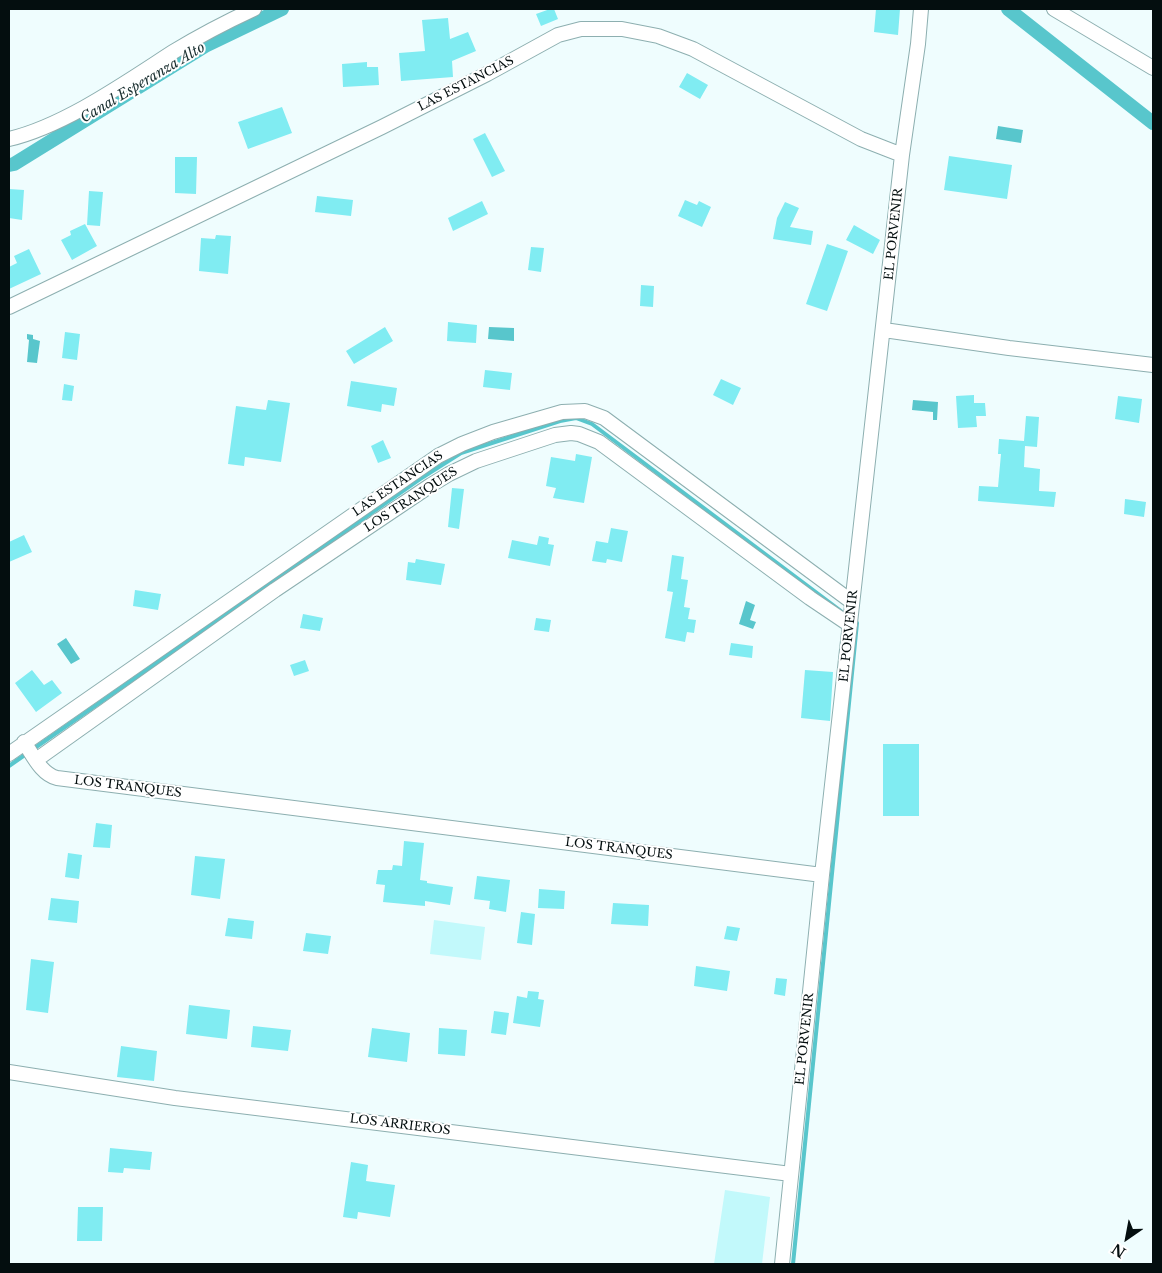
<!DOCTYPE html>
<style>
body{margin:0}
#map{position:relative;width:1162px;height:1273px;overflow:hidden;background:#effdfe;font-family:"Libre Baskerville",serif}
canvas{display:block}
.frame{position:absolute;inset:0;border:10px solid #040e0f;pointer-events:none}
.north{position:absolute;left:1102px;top:1213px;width:50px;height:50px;-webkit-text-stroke:4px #fff;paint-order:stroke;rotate:213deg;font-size:14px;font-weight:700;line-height:20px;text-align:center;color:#040e0f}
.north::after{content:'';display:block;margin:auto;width:18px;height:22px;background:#040e0f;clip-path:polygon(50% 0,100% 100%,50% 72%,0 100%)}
</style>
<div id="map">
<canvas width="1162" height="1273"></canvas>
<div class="frame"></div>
<div class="north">N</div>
</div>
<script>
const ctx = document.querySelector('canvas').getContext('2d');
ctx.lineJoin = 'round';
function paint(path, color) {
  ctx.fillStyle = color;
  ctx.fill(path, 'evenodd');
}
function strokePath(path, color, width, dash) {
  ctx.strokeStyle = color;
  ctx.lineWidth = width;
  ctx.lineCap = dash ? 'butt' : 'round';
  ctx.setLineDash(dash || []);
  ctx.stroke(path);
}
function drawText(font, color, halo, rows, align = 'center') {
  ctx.font = font + ' "Libre Baskerville",serif';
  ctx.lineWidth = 4;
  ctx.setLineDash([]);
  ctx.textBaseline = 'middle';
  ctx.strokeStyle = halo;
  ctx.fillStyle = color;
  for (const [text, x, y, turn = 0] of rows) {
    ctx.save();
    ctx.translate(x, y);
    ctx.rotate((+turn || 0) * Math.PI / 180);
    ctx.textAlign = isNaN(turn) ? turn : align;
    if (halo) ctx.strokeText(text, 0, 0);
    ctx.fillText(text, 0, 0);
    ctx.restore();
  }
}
paint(new Path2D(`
 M434 920 485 927 481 960 430 954Z
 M725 1190 770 1197 762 1264H714Z`), '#c2f9fb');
paint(new Path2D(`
 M998 126 1023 130 1021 143 996 139Z
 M489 327 514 328V341L488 339Z
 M27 334 33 335V339L40 341 37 363 27 362 29 340 27 339Z
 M913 400 938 402 937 420H933V412L912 410Z
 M746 601 755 605 750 620 756 622 753 629 739 624Z
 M66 638 80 659 71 664 57 644Z`), '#58c6cc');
strokePath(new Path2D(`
 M9 766 420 479 461 453 560 421 576 418 592 424 841 611
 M793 1264 857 623 854 621`), '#58c6cc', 4);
strokePath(new Path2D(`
 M1008 9 1153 123
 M9 165 14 164 205 46 282 9`), '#58c6cc', 14);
paint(new Path2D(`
 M550 9H554L558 19 541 26 536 14Z
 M876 9H900L898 35 874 32Z
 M448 18 450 39 468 32 476 51 452 61 453 77 401 81 399 53 425 51 422 20Z
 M367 62V67H378L379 85 343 87 342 64Z
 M687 73 708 85 700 99 679 87Z
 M282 107 292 133 248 149 238 122Z
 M485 133 505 171 492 177 473 139Z
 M949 156 1012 165 1007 199 944 190Z
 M175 157H197L196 194 175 193Z
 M9 189 24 190 22 220 9 218Z
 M89 191 103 192 100 226 87 225Z
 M317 196 353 200 351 216 315 212Z
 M685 200 697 205 699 201 711 207 702 227 678 216Z
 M482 201 488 214 453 231 448 218Z
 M785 202 799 208 790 227 813 231 811 245 773 239 777 218Z
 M85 224 97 246 72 260 61 240 71 235 70 231Z
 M854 225 880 240 873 254 846 240Z
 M216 235 231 236 228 274 199 271 201 238 215 239Z
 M827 244 848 251 827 311 806 304Z
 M531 247 544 248 541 272 528 270Z
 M29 249 41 274 9 289V267L17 263 14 256Z
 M641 285 654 286 653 307 640 306Z
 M448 322 477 325 476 343 447 341Z
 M385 327 393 341 354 364 346 351Z
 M65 332 80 334 77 360 62 358Z
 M485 370 512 373 510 390 483 387Z
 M721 379 741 388 733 405 713 395Z
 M351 381 397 388 394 406 382 404 381 412 347 406Z
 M64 384 74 386 72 401 62 400Z
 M974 395V403H985L986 416H976L977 427 958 428 956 396Z
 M1118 396 1142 399 1139 423 1115 419Z
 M268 400 290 403 281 462 245 457 244 466 228 464 236 406 266 410Z
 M1026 416 1039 417 1037 447 1025 446 1024 467 1040 469 1039 491 1056 492 1054 507 978 501 979 486 998 487 1001 454H998L999 439 1024 441Z
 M383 440 391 458 378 463 371 446Z
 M576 454 592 457 584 503 553 498 556 488 546 486 551 457 575 461Z
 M452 488 464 489 459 529 448 527Z
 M1125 499 1146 502 1144 517 1124 514Z
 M611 528 628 531 622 562 607 559 606 563 592 561 596 541 608 543Z
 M24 535 32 552 9 562V542Z
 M539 536 549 538 548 544 554 545 550 566 508 558 512 540 537 545Z
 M672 555 684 557 681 579 688 580 684 607 690 608 688 619 696 620 694 633 687 632 685 642 665 638 673 592 667 591Z
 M416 559 445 564 441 585 406 580 408 562 415 563Z
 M135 590 161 594 158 610 133 606Z
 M303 614 323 618 320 631 300 628Z
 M536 618 551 620 549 632 534 630Z
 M731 643 753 646 752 658 729 655Z
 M305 660 309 671 294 676 290 665Z
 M32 670 44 685 52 680 62 693 36 712 15 683Z
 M805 670 833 672 830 721 801 718Z
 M883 744H919V816H883Z
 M96 823 112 825 110 848 93 847Z
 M404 841 424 843 420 880 427 881V883L453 887 450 905 425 901V906L383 902 385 885 376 884 378 870H392L393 865 402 866Z
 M68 853 82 855 79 879 65 877Z
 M195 856 225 859 220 899 191 895Z
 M477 876 510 880 506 912 489 909 490 901 474 899Z
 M539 889 565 891 564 909 538 908Z
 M51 898 79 901 77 923 48 920Z
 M613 903 649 905 648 926 611 924Z
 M521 912 535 914 532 945 517 943Z
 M228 918 254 921 252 939 225 936Z
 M727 926 740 928 737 941 724 939Z
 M306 933 331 936 328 954 303 951Z
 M31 959 54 962 48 1013 26 1010Z
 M696 966 730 971 727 991 694 986Z
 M776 978 787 979 785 996 774 994Z
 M528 991 539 992 538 999 544 1000 540 1027 513 1023 517 996 527 998Z
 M189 1005 230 1010 227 1039 186 1034Z
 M494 1011 509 1013 506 1035 491 1033Z
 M253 1026 291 1030 288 1051 251 1047Z
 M372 1028 410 1033 407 1062 368 1057Z
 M439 1028 467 1030 465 1056 438 1054Z
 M121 1046 157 1051 154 1081 117 1077Z
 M110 1148 152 1152 150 1170 124 1168 123 1173 108 1172Z
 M351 1162 368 1165 366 1181 395 1185 390 1217 358 1212 357 1219 343 1217Z
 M78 1207H103L102 1241H77Z`), '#80ecf2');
const minor = new Path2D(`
 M1054 9 1153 68
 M9 139C64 126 125 83 173 52 199 36 226 22 254 9
 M9 307 382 127 487 74 558 35 581 29H622L658 36 693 49 861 139 902 155
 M884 330 1009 348 1153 365
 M24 742C33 755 41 774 57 778L822 875
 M9 754 438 456 462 444 493 432 562 412 585 411 604 418 852 602
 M36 760 275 590 431 485 449 474 476 461 555 435 571 433 579 434 599 442 810 598 850 625
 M9 1072 175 1098 791 1174
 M782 1264 822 875 902 155 918 44 921 9`);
strokePath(minor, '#8dafb0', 16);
strokePath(minor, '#fff', 14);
drawText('12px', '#040e0f', '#fff', [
 ["LAS ESTANCIAS",466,84,-27],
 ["EL PORVENIR",894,234,-84],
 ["LAS ESTANCIAS",398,484,-34],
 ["LOS TRANQUES",411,500,-33],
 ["EL PORVENIR",849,636,-84],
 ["LOS TRANQUES",128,787,7],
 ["LOS TRANQUES",619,849,7],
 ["EL PORVENIR",805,1039,-84],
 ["LOS ARRIEROS",400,1125,7]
]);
drawText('italic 14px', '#1a2f30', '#fff', [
 ["Canal Esperanza Alto",143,83,-31]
]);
</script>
